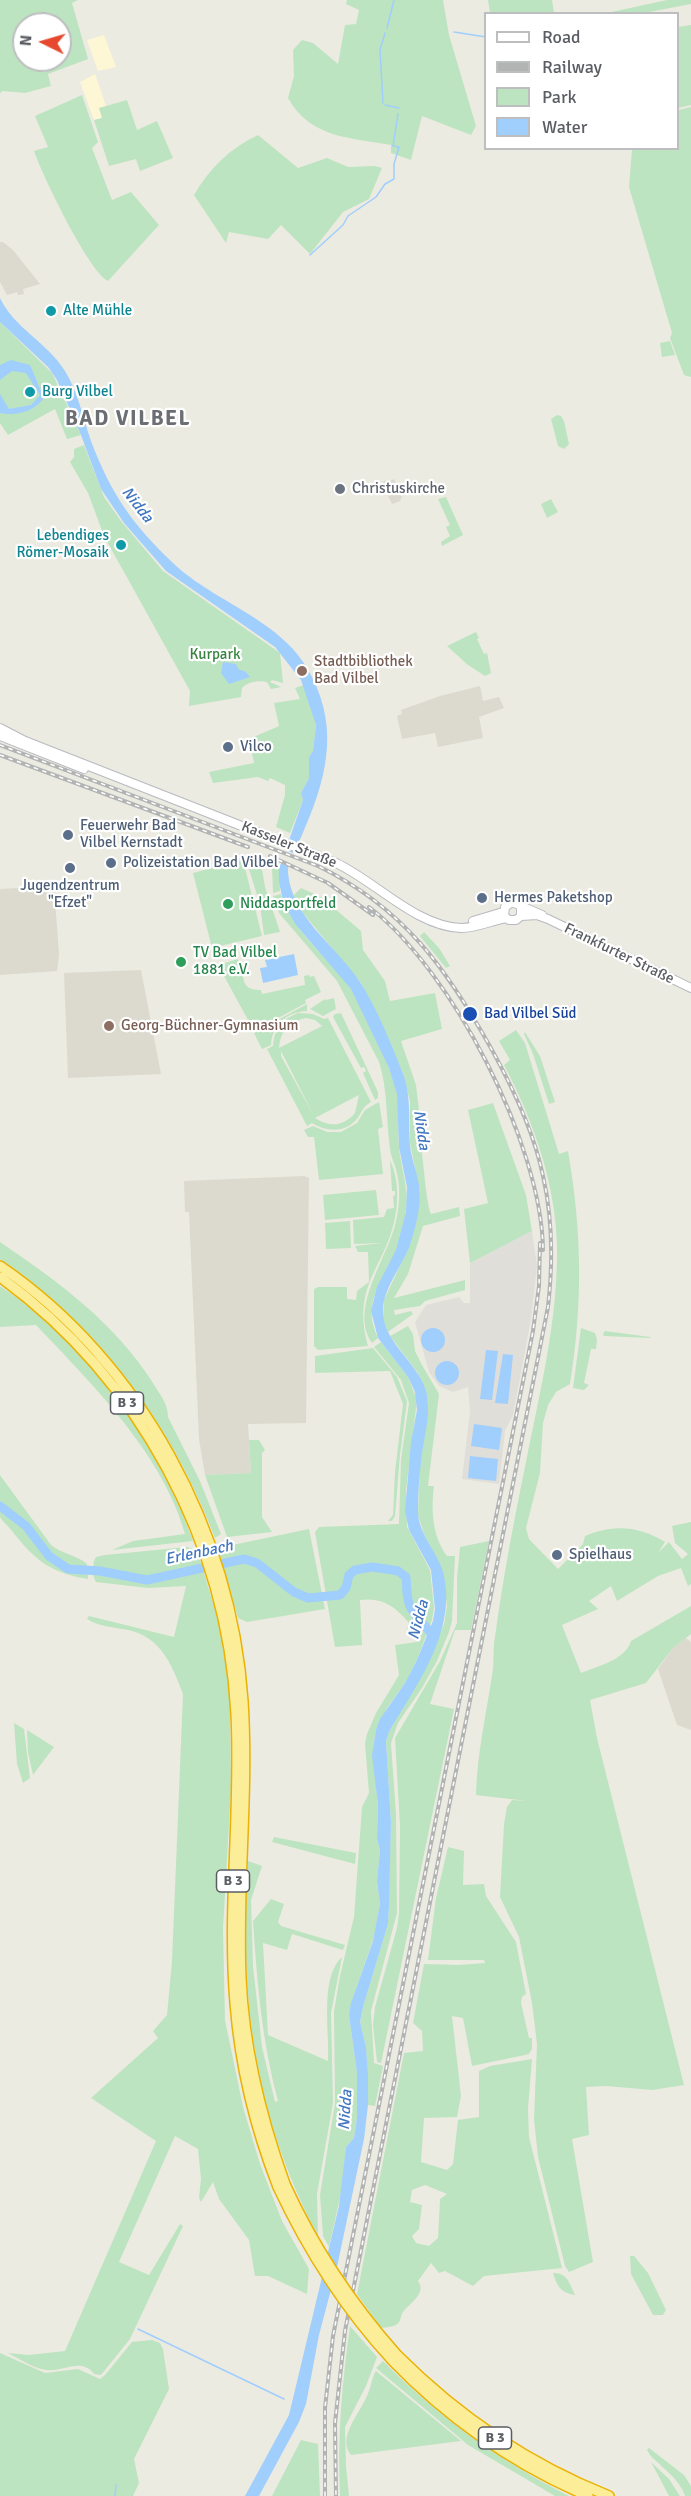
<!DOCTYPE html>
<meta charset="utf-8">
<style>
body{margin:0}
#map{position:relative;width:691px;height:2496px;overflow:hidden;background:#ecebe1;font-family:Signika,sans-serif}
canvas{display:block}
.legend{position:absolute;left:484px;top:12px;width:195px;height:138px;box-sizing:border-box;background:#fff;border:2px solid #bdbec0;margin:0;padding:8px 10px;list-style:none;font-size:18px;color:#5a5d62}
.legend li{display:flex;align-items:center;gap:12px;height:30px}
.legend b{width:30px;border:2px solid #bdbec0}
.north{position:absolute;left:12px;top:12px;width:60px;height:60px;box-sizing:border-box;background:#fff;border:2px solid #bdbec0;border-radius:50%;rotate:275deg;font-size:16px;font-weight:700;line-height:24px;text-align:center;color:#5a5d62}
.north::after{content:'';display:block;margin:auto;width:21px;height:27px;background:#e6492e;clip-path:polygon(50% 0,100% 100%,50% 72%,0 100%)}
</style>
<div id="map">
<canvas width="691" height="2496"></canvas>
<ul class="legend">
<li><b style="height:8px;background:#fff"></b>Road</li>
<li><b style="height:8px;background:#b2b3b3"></b>Railway</li>
<li><b style="height:16px;background:#bde4c0"></b>Park</li>
<li><b style="height:16px;background:#a0cefd"></b>Water</li>
</ul>
<div class="north">N</div>
</div>
<script>
const ctx = document.querySelector('canvas').getContext('2d');
ctx.lineJoin = 'round';
function paint(path, color) {
  ctx.fillStyle = color;
  ctx.fill(path, 'evenodd');
}
function strokePath(path, color, width, dash) {
  ctx.strokeStyle = color;
  ctx.lineWidth = width;
  ctx.lineCap = dash ? 'butt' : 'round';
  ctx.setLineDash(dash || []);
  ctx.stroke(path);
}
function drawText(font, color, halo, rows, align = 'center') {
  ctx.font = font + ' Signika,sans-serif';
  ctx.lineWidth = 4.5;
  ctx.setLineDash([]);
  ctx.textBaseline = 'middle';
  ctx.strokeStyle = halo;
  ctx.fillStyle = color;
  for (const [text, x, y, turn = 0] of rows) {
    ctx.save();
    ctx.translate(x, y);
    ctx.rotate((+turn || 0) * Math.PI / 180);
    ctx.textAlign = isNaN(turn) ? turn : align;
    if (halo) ctx.strokeText(text, 0, 0);
    ctx.fillText(text, 0, 0);
    ctx.restore();
  }
}
paint(new Path2D(`
 M104 35 116 67 98 71 87 40Z
 M95 74 106 106 99 108 102 118 94 120 80 82Z`), '#fdf7d6');
paint(new Path2D(`
 M532 1231 537 1266 531 1319 513 1415 505 1431 499 1484 462 1479 470 1411 468 1387 453 1392 439 1386 429 1372 415 1322 426 1305 459 1297 464 1303H470V1263Z`), '#e0ded9');
paint(new Path2D(`
 M0 242H3L13 250 40 284 23 289 24 294 18 295 17 292 7 295 0 282Z
 M394 479 402 497 400 501 392 504 382 483 386 480 388 482Z
 M480 686 483 701 499 697 504 708 479 717 483 738 438 747 435 733 402 739 397 716 402 714 401 710 440 696Z
 M54 886 59 955 57 971 0 975V889Z
 M141 970 161 1074 68 1078 64 973Z
 M304 1176 309 1178 306 1423 248 1424 251 1473 205 1475 199 1439 189 1212H185L184 1181Z
 M686 1638 691 1642V1730L677 1725 658 1669 673 1648Z`), '#dcdacf');
paint(new Path2D(`
 M0 0H78L72 3 88 59 48 74 51 86 25 93 3 91 0 93ZM24 24H60V60H24Z
 M347 0H443L449 35 476 126 471 135 422 116 411 160 391 153V145C351 138 310 138 288 98L294 76 293 50 302 40 313 43 338 64 345 25 356 24 359 10 346 4Z
 M488 0H552L554 13H490Z
 M667 0H691V4L644 13H607Z
 M691 25V105L678 108V27Z
 M82 95 98 142 92 148 112 200 131 192 159 225 108 281C89 272 42 175 34 151L48 147 35 116Z
 M127 100 137 130 157 121 173 158 140 171 136 159 109 166 94 120 102 118 99 108Z
 M691 107V377L684 375 670 338 672 333 629 187 632 149 678 148V110Z
 M258 135 298 168 327 158 348 167 375 166 382 168 369 199 343 212 310 254 281 225 268 239 229 232 226 243 194 195C209 169 230 148 258 135Z
 M0 322 52 373 81 435 67 439 55 409 8 435 0 423Z
 M670 341 675 355 662 357 660 343Z
 M557 415 561 416 564 421 569 444 564 449 558 446 551 419Z
 M84 445 104 497 121 521 163 571 280 653 283 683 272 680 270 682 281 687 271 689 267 682C258 680 247 682 242 688L241 697 189 706 190 691 104 536 88 493 70 462 74 457V449Z
 M446 497 463 535 442 546 441 542 450 536 446 527 450 525 438 499Z
 M551 499 558 512 547 518 541 504Z
 M476 632 479 638 477 639 484 654 487 653 491 673 485 676 468 665 447 646Z
 M304 685 316 725 313 751 309 757V778L301 793 303 800 290 833 276 827 285 795V785L270 778 268 781 258 777 213 783 209 772 254 763 249 739 279 726 274 703 300 699 295 688Z
 M243 860 262 936 212 948 193 873Z
 M254 865 262 869 265 887 280 932 264 935 260 905 249 869Z
 M272 867 279 869 280 891 273 893Z
 M301 888 321 897 361 931 363 950 385 981 390 1001 435 993 442 1029 401 1041 416 1085 422 1135 426 1144 421 1148C424 1164 426 1203 431 1214L459 1207 460 1216 423 1226 408 1274 394 1298 465 1280V1290L425 1301 420 1306 394 1310 395 1315 411 1311 413 1314 388 1332 383 1320 384 1300 411 1242 420 1192 410 1143V1101L402 1071 361 983 303 913 293 896Z
 M281 894C292 930 323 953 346 981 360 1000 393 1070 397 1093 401 1111 397 1129 399 1147 401 1169 409 1187 406 1210 404 1226 400 1243 393 1258 380 1288 362 1303 378 1338L372 1343C348 1308 389 1256 396 1221 400 1203 401 1185 395 1166 393 1161 391 1155 390 1149 386 1120 388 1090 379 1062L337 981 279 913 273 896Z
 M424 932 439 948 450 966 446 968 420 936Z
 M238 959 240 965 248 967 243 973C243 986 248 990 261 990L262 994 305 985 304 976 309 975 310 977 314 976 321 992 305 1000 306 1003 254 1031 218 965Z
 M334 998 336 1009 323 1016 310 1009 325 999 326 1000Z
 M307 1004V1011C287 1012 272 1024 271 1045L262 1049 254 1033Z
 M298 1013 313 1014 324 1019 328 1018 371 1102C362 1107 362 1113 356 1120 344 1133 326 1132 312 1123L307 1126 267 1049 273 1046C274 1029 282 1019 298 1013ZM306 1018 315 1020 322 1026 279 1048C280 1031 289 1021 306 1018ZM281 1051 314 1116 281 1056ZM359 1095 355 1113C344 1126 330 1128 315 1118Z
 M341 1013 378 1092V1098L375 1100 363 1073 366 1071 364 1067 361 1068 333 1017 335 1014Z
 M516 1030 525 1043 559 1154 568 1151C582 1231 583 1304 570 1384L556 1392 548 1405 543 1423 540 1473 526 1528 529 1539 558 1569 583 1544 585 1536C614 1524 639 1526 665 1542L658 1553 669 1542 682 1559 688 1554 675 1543 672 1526 691 1522V1584L688 1586 681 1568 658 1576 617 1601 611 1586 589 1601 598 1609 562 1625 581 1673C598 1666 625 1660 631 1641L691 1606V1634L673 1648 646 1683 590 1700 597 1738 684 2085 652 2090 606 2086 586 2087 589 2135 572 2139 593 2262 569 2272 565 2266 538 2157 534 2119 537 2044 532 2003 519 1937 500 1897 504 1824 507 1807 512 1800 527 1801 476 1795C477 1752 487 1711 493 1669 494 1658 493 1647 495 1637 503 1578 514 1520 526 1462 540 1392 558 1319 557 1247 556 1184 533 1120 504 1065L510 1060 499 1041Z
 M525 1032 540 1056 555 1102 549 1104 533 1054 524 1034Z
 M379 1102 383 1127 378 1129 383 1174 319 1180 314 1137H308L304 1130 313 1126 327 1132H341L357 1123 365 1110Z
 M493 1103 526 1195 532 1231 470 1263 464 1209 488 1203 468 1110Z
 M390 1160C403 1188 397 1224 384 1251 376 1268 366 1285 364 1304 362 1317 364 1332 368 1346L318 1350 314 1346V1289L318 1287H347V1299L356 1300 357 1291 369 1282 368 1252H358L355 1246 382 1243 354 1244 353 1220 384 1217 387 1209 394 1208 393 1196 395 1195V1191H392Z
 M376 1190 379 1215 325 1220 323 1195Z
 M350 1221 351 1248 326 1249 325 1223Z
 M0 1242C60 1283 114 1322 153 1383 160 1395 168 1403 168 1417L200 1481 221 1534 215 1538C171 1422 101 1331 0 1259Z
 M0 1286C85 1342 160 1445 193 1541L112 1550 133 1541 185 1534C163 1454 91 1383 36 1325L0 1327Z
 M408 1326 413 1334 415 1351 422 1365 439 1394 428 1486H434C431 1509 432 1536 447 1556H455L452 1621 449 1632 437 1661 422 1688 398 1723 391 1743 396 1814 397 1913 371 2011 374 2063 383 2066 375 2106 368 2105 366 2047 360 2022 363 2007 388 1924 391 1822 386 1741 389 1732 425 1668 444 1624 447 1606 442 1571 424 1534 418 1515 420 1463 428 1400 418 1373 390 1336Z
 M581 1328 595 1333 597 1340 596 1349H591L584 1383 589 1385 584 1390 573 1388Z
 M605 1331 650 1337 651 1338 604 1336 603 1334Z
 M381 1342 408 1377 417 1400 406 1490 407 1527 430 1570 434 1608 432 1620 416 1662 405 1683 387 1708 376 1730 374 1742 373 1755 378 1805 377 1839 380 1850 377 1881 380 1904 376 1931 355 1992 349 2015 357 2073V2118L354 2138 346 2147 342 2189 329 2247 323 2236 320 2195 335 2103 334 2011 340 1976 354 1917 362 1807 369 1793 365 1744 367 1734 376 1713 399 1675 395 1645 417 1642 416 1637 406 1633 409 1623C395 1606 382 1597 360 1600L362 1645 335 1647 315 1532 319 1527 399 1524 401 1460 409 1403 401 1380 374 1347Z
 M373 1348 397 1377 407 1401 400 1455 395 1516 392 1521H388L393 1515 395 1472 403 1404 390 1371 315 1373V1356Z
 M249 1440H259L265 1450 262 1453V1517L272 1532 227 1537 205 1475 251 1473Z
 M0 1475 51 1545C62 1554 77 1555 87 1564L88 1579C50 1573 35 1560 12 1531 9 1527 2 1521 0 1517 0 1508 0 1485 0 1475Z
 M309 1529 325 1609 247 1622 238 1618 218 1548Z
 M489 1541 471 1630H455L430 1704 454 1709 381 2063 377 2062 373 2025 375 2007 397 1928 399 1913 400 1826 395 1738 440 1661 457 1623V1578L460 1547Z
 M187 1547 197 1550 217 1616 226 1663 230 1703 231 1789 223 1929 225 2020 243 2107 260 2164 282 2221 309 2269 307 2294 268 2276H255L249 2240 219 2199 213 2182 201 2202 199 2198 201 2179 198 2149 175 2136 119 2262 149 2275 180 2224 183 2226 130 2339 101 2375 94 2374C81 2357 64 2372 47 2370 34 2369 20 2359 8 2353L29 2355 65 2351 156 2141 91 2098 158 2038 153 2031 167 2015 172 1961 183 1694C172 1665 161 1637 128 1630 114 1627 100 1627 87 1619L89 1616 174 1637 186 1586 148 1588 96 1582C92 1576 92 1563 96 1557L105 1555Z
 M14 1723 24 1729 30 1778 23 1783 17 1764Z
 M27 1730 54 1747 33 1775 28 1752Z
 M274 1837 356 1853 355 1864 272 1842Z
 M448 1847 464 1851 463 1885 484 1884 486 1896 516 1942 526 1994 522 1997 521 2003 529 2038H532V2049L529 2054 525 2055 472 2066 463 2018 452 2016 461 2096 457 2117 424 2118 421 2162 447 2170 453 2164 458 2120 479 2117V2071L490 2066 532 2059 528 2109 529 2137 562 2268 484 2276 473 2286 445 2271 439 2273 431 2263 418 2281C427 2293 410 2303 403 2312 400 2317 401 2322 396 2325 392 2327 386 2327 381 2328L357 2294 404 2053 423 2051 422 2031 413 2023 424 1964 459 1965 485 1963 484 1960H428L436 1898ZM425 2185 447 2194 440 2199 438 2238 429 2246 416 2243 412 2236 419 2229 422 2205 410 2202 412 2190Z
 M248 1861 262 1866 251 1900 253 1966 262 2047 275 2102 278 2101C262 2042 257 1982 253 1921L271 1899 284 1904 278 1922 281 1926 345 1945 343 1950 292 1934 287 1950 263 1943 268 2035 328 2061C330 2034 319 1978 342 1957L331 2013 333 2103 317 2194 318 2236C254 2114 239 1998 248 1861Z
 M630 2256H634L648 2273 666 2310 663 2315H653L631 2274Z
 M553 2273C567 2272 570 2284 575 2295 561 2293 557 2286 553 2273Z
 M350 2326 377 2357 366 2386 345 2427 346 2466 349 2496H340C337 2439 342 2383 350 2326Z
 M152 2340 160 2343 163 2349 169 2389 134 2459 139 2483 133 2496H0V2353L45 2373 78 2369 100 2379 105 2375 132 2342Z
 M383 2361C440 2418 497 2459 569 2496H555L468 2445 376 2368Z
 M376 2371 461 2441 351 2455C337 2438 359 2414 366 2398 371 2389 371 2379 376 2371Z
 M301 2440 318 2444 320 2496H272Z
 M649 2448 684 2475 691 2486V2496H685C679 2478 662 2468 650 2455L647 2450Z
 M651 2462 669 2479 680 2496H669Z`), '#bde4c0');
paint(new Path2D(`
 M0 298C14 328 48 343 65 371 78 392 83 418 91 441 111 494 132 524 173 563 216 604 285 620 312 677 340 732 325 782 302 835 297 848 287 859 288 873 292 916 332 943 355 975 373 999 391 1043 402 1071 412 1096 408 1119 410 1145 411 1158 417 1171 419 1185 422 1203 416 1225 411 1242 404 1264 383 1288 383 1310 382 1341 416 1361 425 1388 433 1411 423 1439 421 1462 419 1478 418 1495 418 1511 418 1534 437 1551 443 1572 458 1630 417 1684 389 1732L386 1741 391 1822 389 1905 388 1924 363 2007 360 2022 366 2047 368 2077V2105L364 2139 337 2267 319 2335 306 2404 299 2422 259 2496H245L289 2415 339 2206 346 2147 354 2138 357 2118V2073L349 2015 351 2003 373 1941 380 1904 377 1881 380 1850 377 1839 378 1805 372 1755 376 1730 380 1719 405 1683 416 1662 433 1621 435 1609 431 1570 409 1530 405 1511 411 1442 417 1410 415 1392 408 1377 378 1338 371 1311 377 1287 396 1250 406 1212 407 1187 399 1147 397 1094 389 1068 351 989 296 925 284 905 279 882V869L303 800 301 793 309 778V757L313 751 316 725 301 680 275 647 166 571 124 523 101 489 81 435 57 380 48 367 0 322Z
 M11 360 30 365 44 398C33 412 17 416 0 413V394L9 409 31 405 40 395 26 373 12 371 0 380V365Z
 M223 662 236 664 238 669 246 672 250 677 229 684 221 673Z
 M294 954 298 975 263 983 260 968 267 967 265 960Z
 M421 1340a12 12 0 1 1 24 0a12 12 0 1 1-24 0Z
 M486 1350 498 1351 492 1400 480 1399Z
 M503 1354 513 1355 508 1404 495 1403Z
 M435 1373a12 12 0 1 1 24 0a12 12 0 1 1-24 0Z
 M474 1424 502 1428 499 1450 471 1446Z
 M470 1456 498 1459 496 1481 468 1478Z`), '#a0cefd');
paint(new Path2D(`
 M282 849 296 854 291 867 278 862Z`), '#ecebe1');
strokePath(new Path2D(`
 M387 28 394 0
 M454 32 486 37
 M383 103 380 50 385 33
 M385 105 399 108
 M310 255 343 225 348 216 376 197 385 184 394 179V164L399 147 393 146 398 114
 M138 2329 284 2399
 M115 2496 116 2485`), '#a0cefd', 1.5);
strokePath(new Path2D(`
 M0 1506 26 1526 49 1556 68 1569 100 1571 147 1580 244 1559 257 1563 294 1592 308 1598 340 1595 346 1588 349 1575 355 1570 372 1567 386 1569 398 1571 406 1577C407 1586 406 1598 410 1606 415 1618 427 1626 434 1638`), '#a0cefd', 9);
const secondary = new Path2D(`
 M0 728 25 741 336 863C375 881 417 927 461 928 476 928 491 921 506 918
 M0 736 84 769
 M521 907V916L516 920H509L504 916 505 907 512 902 542 915
 M521 916 537 915 548 919 691 988
 M473 921 503 912`);
const trunk = new Path2D(`
 M0 1266C141 1362 232 1532 243 1701 249 1793 237 1886 241 1978 244 2050 261 2117 285 2184
 M0 1277C140 1379 227 1541 236 1714 241 1811 227 1907 235 2003 240 2067 255 2128 278 2187
 M397 2355C459 2417 528 2464 609 2496
 M392 2360C448 2418 513 2464 588 2496`);
strokePath(secondary, '#b7bac0', 10);
strokePath(trunk, '#eab204', 12);
strokePath(secondary, '#fff', 8);
strokePath(trunk, '#fcee98', 9);
const rail = new Path2D(`
 M0 745 318 866C404 908 447 969 492 1050 514 1090 534 1132 543 1176 553 1220 553 1263 548 1307L345 2331 335 2423 336 2496
 M0 755 248 847
 M270 856 328 883 373 915
 M369 907C452 970 542 1145 543 1250
 M325 2496V2408L333 2336 533 1331 539 1286 540 1243`);
strokePath(rail, '#b2b3b3', 4);
strokePath(rail, '#fff', 1.5, [4.5]);
const trunkBridge = new Path2D(`
 M285 2184C314 2248 351 2303 397 2355
 M278 2187C308 2251 344 2308 392 2360`);
strokePath(trunkBridge, '#eab204', 12, []);
strokePath(trunkBridge, '#fcee98', 9);
for (const [x, y, r, color] of [
 [51,311,6,"#0f9aa8"],
 [30,392,6,"#0f9aa8"],
 [340,489,6,"#6b7280"],
 [121,545,6,"#0f9aa8"],
 [302,671,6,"#8d6e63"],
 [228,747,6,"#5c6f8a"],
 [68,835,6,"#5c6f8a"],
 [111,863,6,"#5c6f8a"],
 [70,868,6,"#5c6f8a"],
 [482,898,6,"#5c6f8a"],
 [228,904,6,"#2e9e5b"],
 [181,962,6,"#2e9e5b"],
 [470,1014,8,"#1a4fb4"],
 [109,1026,6,"#8d6e63"],
 [557,1555,6,"#5c6f8a"]
]) {
  const dot = new Path2D();
  dot.arc(x, y, r, 0, 2 * Math.PI);
  ctx.fillStyle = color;
  ctx.fill(dot);
  strokePath(dot, '#fff', 2);
}
for (const [x, y, w] of [
 [127,1403,33],
 [233,1881,33],
 [495,2438,33]
]) {
  const box = new Path2D();
  box.roundRect(x - w / 2, y - 11, w, 22, 4.5);
  ctx.fillStyle = '#fff';
  ctx.fill(box);
  strokePath(box, '#5a5d62', 1.5);
}
drawText('bold 14px', '#5a5d62', null, [
 ["B 3",127,1403],
 ["B 3",233,1881],
 ["B 3",495,2438]
]);
drawText('15px', '#0d838f', '#fff', [
 ["Alte Mühle",63,311],
 ["Burg Vilbel",42,392],
 ["Lebendiges",109,536,"right"],
 ["Römer-Mosaik",109,553,"right"]
], 'left');
drawText('15px', '#5b616d', '#fff', [
 ["Christuskirche",352,489]
], 'left');
drawText('15px', '#36843f', '#fff', [
 ["Kurpark",215,655]
]);
drawText('15px', '#785e54', '#fff', [
 ["Stadtbibliothek",314,662],
 ["Bad Vilbel",314,679],
 ["Georg-Büchner-Gymnasium",121,1026]
], 'left');
drawText('15px', '#4e5e75', '#fff', [
 ["Vilco",240,747],
 ["Feuerwehr Bad",80,826],
 ["Vilbel Kernstadt",80,843],
 ["Polizeistation Bad Vilbel",123,863],
 ["Jugendzentrum",70,886,"center"],
 ["\"Efzet\"",70,903,"center"],
 ["Hermes Paketshop",494,898],
 ["Spielhaus",569,1555]
], 'left');
drawText('15px', '#5a5d62', '#fff', [
 ["Kasseler Straße",289,845,22],
 ["Frankfurter Straße",619,954,26]
]);
drawText('15px', '#27864d', '#fff', [
 ["Niddasportfeld",240,904],
 ["TV Bad Vilbel",193,953],
 ["1881 e.V.",193,970]
], 'left');
drawText('15px', '#164399', '#fff', [
 ["Bad Vilbel Süd",484,1014]
], 'left');
drawText('italic 16px', '#4377c0', '#fff', [
 ["Nidda",137,505,52],
 ["Nidda",421,1130,82],
 ["Erlenbach",199,1553,-12],
 ["Nidda",419,1620,-75],
 ["Nidda",346,2110,-86]
]);
ctx.letterSpacing = '1.5px';
drawText('bold 21px', '#6b6f74', '#fff', [
 ["BAD VILBEL",128,419]
]);
ctx.letterSpacing = '0px';
</script>
